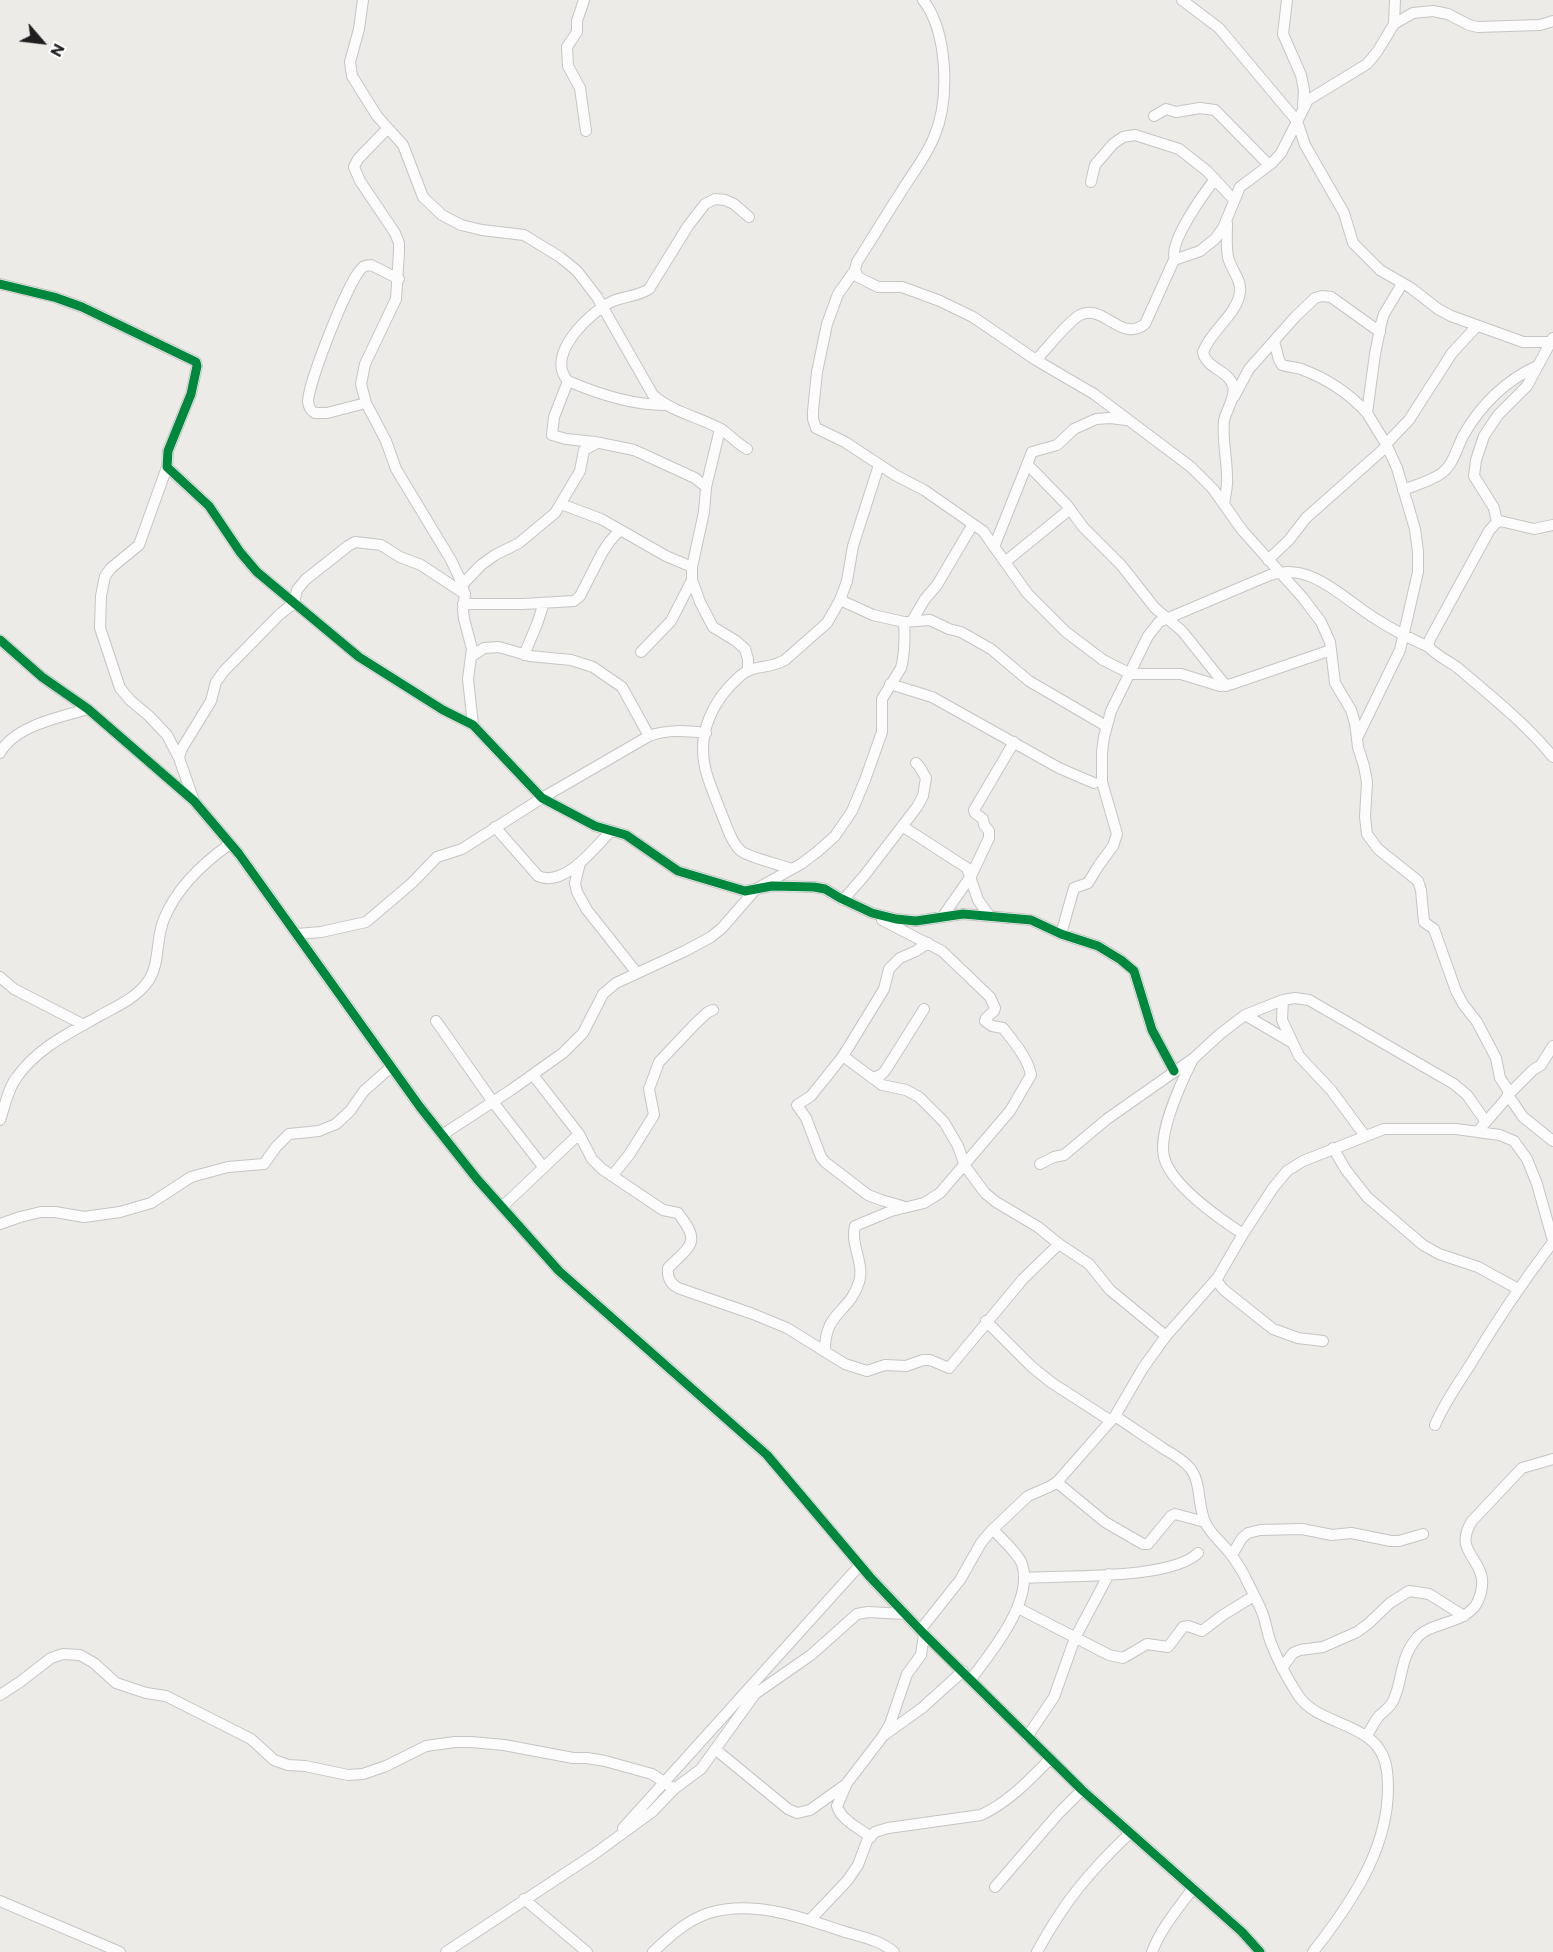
<!DOCTYPE html>
<style>
body{margin:0}
#map{position:relative;width:1553px;height:1952px;overflow:hidden;background:#edebe8;font-family:Commissioner,sans-serif}
canvas{display:block}
.north{position:absolute;left:12px;top:12px;width:60px;height:60px;-webkit-text-stroke:4px #fff;paint-order:stroke;rotate:118deg;font-size:16px;font-weight:700;line-height:24px;text-align:center;color:#1f1f1f}
.north::after{content:'';display:block;margin:auto;width:21px;height:27px;background:#1f1f1f;clip-path:polygon(50% 0,100% 100%,50% 72%,0 100%)}
</style>
<div id="map">
<canvas width="1553" height="1952"></canvas>
<div class="north">N</div>
</div>
<script>
const ctx = document.querySelector('canvas').getContext('2d');
ctx.lineJoin = 'round';
function strokePath(path, color, width, dash) {
  ctx.strokeStyle = color;
  ctx.lineWidth = width;
  ctx.lineCap = dash ? 'butt' : 'round';
  ctx.setLineDash(dash || []);
  ctx.stroke(path);
}
const street = new Path2D(`
 M363 0 359 29 350 62 352 76 377 116 403 145 423 197 442 215 461 225 482 230 524 235 560 257 577 271 597 297 653 395C672 412 699 417 721 429 730 435 736 443 747 449
 M584 0 577 21V32L567 47 568 66 580 88 586 131
 M923 0C948 32 950 100 934 137 926 157 912 174 901 192 886 215 872 239 857 262L855 270 858 277 878 287H902L940 301 973 317 1036 360 1094 394 1191 467 1213 489 1242 530 1303 598 1321 622 1326 633 1330 642 1335 683 1351 710 1355 723 1358 747 1364 766 1367 782 1365 817 1367 834 1378 849 1418 881 1421 890 1424 922 1434 929 1456 991 1463 1004 1477 1022 1496 1058 1500 1078 1508 1090V1095L1505 1100 1478 1131
 M1182 0 1219 28 1297 121 1305 145 1344 213 1353 243 1380 270 1411 288 1438 309 1451 316 1523 342H1551
 M1287 0 1283 34 1301 75 1304 90 1303 106
 M1394 24 1395 0
 M1154 116 1166 109 1176 112 1200 108 1215 110 1269 165
 M387 129 358 159 354 167 360 181 395 233 399 243V252L396 299 365 364 361 384 366 403 386 441 396 469 451 560 460 579 465 594 463 610 464 619 472 649 468 679 473 725
 M1091 182 1095 165 1113 144 1123 137 1135 135 1179 149 1207 171 1234 200
 M1175 259C1168 243 1204 193 1215 179
 M855 270 838 294 827 324 817 372 813 411V419L816 428 845 442 895 475 924 490 983 531 1027 593 1066 632 1103 660 1131 674H1181L1220 686 1232 684 1331 650
 M0 284 54 297 82 307 196 362 197 366 191 394 168 451 167 467 209 506 240 552 257 572 359 657 443 710 473 725 542 798 595 826 626 835 678 871 745 891 772 886 814 887 825 889 840 898 872 913 896 919 916 921 963 914 1031 920 1061 934 1098 946 1121 960 1134 971 1152 1030 1174 1071
 M1274 341 1279 360 1282 365C1288 367 1295 367 1301 369 1328 379 1348 392 1367 413
 M1036 360C1046 350 1068 321 1080 315 1104 303 1120 343 1145 324L1174 260 1200 251 1215 239 1223 228 1240 187 1272 163 1281 153 1308 100 1367 64 1377 52 1394 24 1413 13 1433 11 1448 14 1469 25 1478 27 1540 25 1553 21
 M568 381 554 417 552 435 566 439 595 442 634 450 695 478 706 487
 M1234 397 1249 369 1296 316 1315 298 1322 296 1331 297 1380 332
 M366 403 327 413H315C310 410 309 407 308 402 308 383 349 279 362 268 365 265 367 266 371 265L399 279
 M665 405C631 405 598 394 568 381 544 355 591 311 613 301 625 296 639 296 649 289L688 226 705 204 715 199 725 200 734 204 749 217
 M720 429 706 487 704 512 692 567V580L700 602 713 627 736 641 745 649 748 659V670
 M1386 444 1409 420 1452 353 1477 326
 M1028 465 1067 505 1083 527 1121 565 1155 608 1182 631 1226 686
 M167 467 139 545 111 568 105 576 101 596 100 628 120 688 130 700 149 716 167 735 179 758 194 801
 M1403 490C1416 485 1431 481 1442 473 1453 465 1457 448 1463 436 1480 406 1505 381 1537 366
 M561 504 601 519 666 556 692 567
 M1224 505C1225 496 1228 486 1227 477 1227 458 1222 440 1224 421 1226 410 1236 397 1233 386 1229 370 1206 369 1203 352 1211 330 1237 315 1240 292 1242 280 1230 268 1228 257 1226 246 1227 234 1227 223
 M1497 522 1494 508 1474 476 1476 460 1484 436 1498 415 1527 386 1553 338
 M1553 525 1534 529 1500 521 1496 523 1489 531 1430 639 1428 646C1436 656 1449 661 1458 668 1491 696 1526 724 1553 757
 M994 547 1032 452 1057 445 1074 429 1096 419 1110 418 1126 420
 M1268 560 1289 540 1306 518 1387 446
 M1005 562 1070 509
 M462 585 481 565 495 555 519 543 555 513 580 471 584 450 597 443
 M840 600 873 615 904 622 930 620 949 629 961 632 991 649 1029 681 1106 726
 M463 604H523L574 601 580 596 602 553 610 541 620 530
 M912 621 925 599 937 585 973 524
 M0 640 42 677 88 709 194 801 239 854 420 1107 477 1179 559 1271 767 1455 870 1577 924 1634 1082 1790 1242 1932 1260 1952
 M641 652 671 621 692 580
 M524 655 537 624 544 603
 M472 656 484 648 499 647 530 656 571 660 593 667 622 687 649 736
 M890 684 932 697 1059 768 1094 783
 M1358 736 1400 650 1418 572V552L1415 529 1397 468 1386 444 1367 413 1375 354 1381 324 1384 314 1402 284
 M0 753C14 726 60 717 88 709
 M179 758 181 750 211 701 216 682 224 671 279 615 294 603 297 590 305 580 348 546 355 542 381 545 400 557 421 565 465 594
 M902 826 967 868 978 900 988 914
 M495 827 538 876C565 888 595 847 611 831
 M580 863 575 883 577 892 587 910 637 973
 M792 869C781 865 748 857 741 851 730 841 726 823 720 810 715 796 708 782 705 767 697 732 714 699 739 677 754 663 769 670 785 660L827 623 840 600 847 581 853 546 879 465
 M843 900 864 876 917 807 923 796 926 778 919 766 916 763
 M943 916 971 876 989 838V831L984 825 983 819 975 813 974 810 1014 742
 M297 934 321 932 366 922 412 883 437 857 462 849 542 798 649 736C667 729 687 731 706 733
 M1061 934 1074 888 1088 883 1099 865 1113 846 1117 834 1102 782V752L1104 737 1111 711 1148 636 1159 622 1270 575C1312 561 1344 600 1376 619 1393 630 1411 639 1429 647
 M0 977 14 989 84 1025
 M1283 1000 1282 1020 1299 1056 1331 1090 1365 1136
 M1245 1015 1291 1042
 M436 1021 493 1102 544 1168
 M1553 1046 1541 1065 1533 1070 1508 1095 1523 1117 1553 1141
 M843 1056 882 1085 906 1090 919 1097 944 1122 958 1146 965 1166 985 1193 996 1202 1038 1227 1059 1244 1089 1264 1110 1290 1166 1336
 M1192 1061C1181 1083 1158 1133 1164 1157 1171 1185 1220 1219 1243 1234
 M533 1075 579 1134 592 1159 602 1169 663 1210 678 1213C701 1243 692 1244 668 1268 667 1278 670 1283 678 1288L753 1314 787 1328 845 1364 867 1371 885 1365 906 1366 923 1360H930L949 1368 1023 1279 1059 1244
 M872 1078 881 1075 885 1071 924 1009
 M0 1120C5 1106 8 1088 17 1077 37 1048 71 1032 101 1015 117 1006 134 999 146 984 161 966 155 940 164 919 177 887 203 863 230 844
 M442 1135 511 1090 563 1053 583 1033 603 994 616 983 685 951 711 937 722 928 756 889 801 864 817 852 835 836 852 811 865 780 882 732V699L901 668C905 653 905 638 904 622
 M1333 1148 1346 1170 1367 1197 1423 1245 1439 1254 1478 1267 1518 1289
 M1040 1164 1054 1157 1064 1155 1107 1119 1194 1058 1220 1034 1245 1015 1283 1000 1295 998 1309 1000 1454 1084 1467 1095 1486 1122
 M612 1176 629 1155 654 1115 649 1089 659 1062 696 1023 708 1012 713 1010
 M902 1206 881 1200 868 1195 825 1162 821 1157 806 1118 797 1105 811 1096 843 1056 884 989 889 969 900 958 916 951 928 943
 M502 1207 579 1134
 M0 1224 20 1217 41 1212H55L84 1217 120 1212 151 1203 191 1177 228 1167 264 1164 276 1147 289 1134 319 1131 336 1124 350 1111 364 1091 391 1067
 M1216 1280 1224 1290 1273 1329 1298 1338 1323 1341
 M986 1321 1032 1367 1052 1383 1111 1421
 M825 1352C824 1311 850 1313 859 1282 865 1264 850 1245 855 1226L891 1211 924 1203 940 1193 1010 1111 1031 1075C1028 1058 1013 1041 1003 1028L992 1026 985 1021 986 1018 994 1011 995 1008 990 997 942 951 882 920
 M1115 1416C1131 1427 1148 1438 1164 1449 1173 1454 1183 1460 1190 1468 1202 1483 1197 1507 1206 1524 1213 1537 1224 1544 1232 1556 1238 1564 1244 1574 1248 1583 1253 1593 1258 1602 1262 1612 1266 1622 1267 1633 1271 1643 1278 1661 1287 1678 1298 1695 1320 1729 1381 1720 1387 1771 1395 1840 1353 1901 1313 1952
 M1435 1425C1446 1399 1461 1380 1475 1357 1499 1317 1525 1279 1553 1242
 M1058 1481 1059 1484 1105 1522 1143 1544H1148L1171 1516 1175 1514 1205 1522
 M1232 1555 1242 1538 1248 1533 1260 1530 1302 1529 1332 1535 1351 1533 1391 1541H1399L1423 1534
 M1024 1578C1064 1575 1171 1580 1198 1553
 M1018 1608 1109 1655 1123 1658 1147 1644 1168 1647 1183 1627 1188 1626 1202 1631 1223 1615 1254 1596
 M921 1629 960 1580 981 1543 991 1531 1028 1496 1051 1486 1058 1481 1115 1416 1143 1368 1166 1336 1218 1277 1243 1234 1273 1188 1287 1171 1303 1161 1384 1129H1456L1500 1135 1514 1141 1527 1159 1537 1184 1553 1241
 M1282 1668 1293 1653 1300 1650 1323 1647 1357 1632 1368 1624 1390 1603 1409 1591 1429 1594 1464 1616
 M971 1679C992 1652 1034 1600 1022 1564 1019 1554 1000 1538 993 1529
 M0 1695 20 1682 51 1658 63 1654 80 1655 94 1663 116 1683 146 1693 166 1696 251 1739 274 1760 288 1765 305 1766 348 1775 363 1774 386 1766 426 1746 455 1742H471L504 1745 573 1758H587L605 1761 652 1774 674 1789
 M883 1736 922 1708 963 1671
 M1366 1736C1371 1730 1374 1722 1379 1716 1385 1710 1391 1707 1394 1699 1403 1678 1400 1658 1416 1639 1429 1621 1467 1625 1478 1601 1496 1559 1449 1557 1472 1521L1522 1468 1553 1459
 M1027 1737 1054 1697 1075 1638 1109 1574
 M715 1749 788 1809 797 1813 810 1810 845 1785
 M623 1828 860 1565
 M871 1837C860 1829 841 1820 837 1806L847 1783 883 1736 890 1724 907 1674 921 1655 924 1634
 M995 1887 1058 1814 1082 1790
 M524 1899 587 1952
 M0 1901 120 1952
 M810 1920 847 1881 858 1865 867 1841 875 1832 888 1828 981 1815C1009 1802 1029 1780 1050 1759
 M446 1952 593 1855 652 1812 674 1789 701 1769 755 1694 811 1655 857 1614 868 1612 905 1614
 M653 1952C669 1937 687 1920 709 1913 752 1900 798 1916 839 1930 857 1936 879 1939 894 1952
 M1037 1952C1064 1902 1089 1872 1130 1833
 M1152 1952C1161 1928 1178 1909 1193 1888`);
strokePath(street, '#c6c5c4', 12);
strokePath(street, '#fcfcfc', 10);
strokePath(new Path2D(`
 M0 284 54 297 82 307 196 362 197 366 191 394 168 451 167 467 209 506 240 552 257 572 359 657 443 710 473 725 542 798 595 826 626 835 678 871 745 891 772 886 814 887 825 889 840 898 872 913 896 919 916 921 963 914 1031 920 1061 934 1098 946 1121 960 1134 971 1152 1030 1174 1071
 M0 640 42 677 88 709 194 801 239 854 420 1107 477 1179 559 1271 767 1455 870 1577 924 1634 1082 1790 1242 1932 1260 1952`), '#00873e', 9);
</script>
